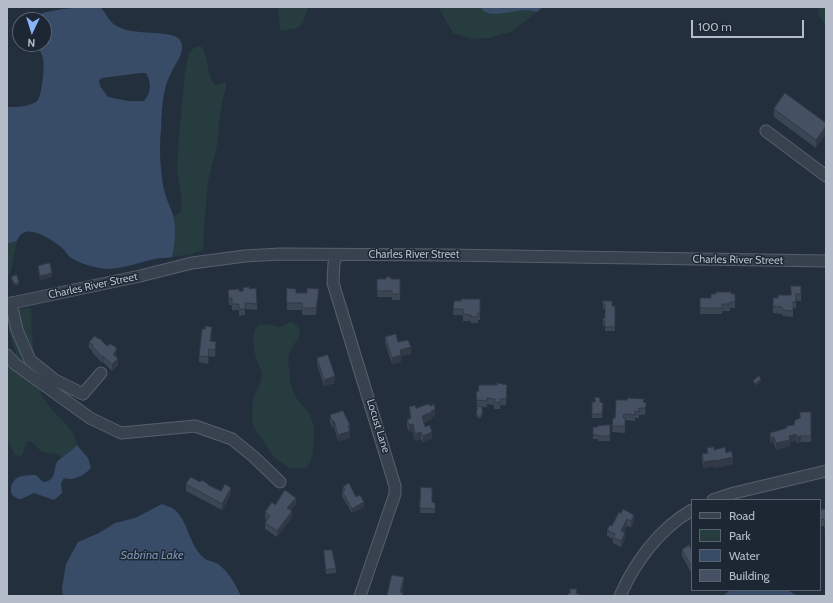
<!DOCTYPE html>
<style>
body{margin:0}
#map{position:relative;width:833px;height:603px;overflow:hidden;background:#242f3e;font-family:Cabin,sans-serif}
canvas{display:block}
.frame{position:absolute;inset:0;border:8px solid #b4bcc9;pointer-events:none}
.legend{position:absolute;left:691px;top:499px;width:130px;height:92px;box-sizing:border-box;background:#1d2633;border:1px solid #59626f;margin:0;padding:5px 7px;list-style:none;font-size:12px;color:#b4bcc9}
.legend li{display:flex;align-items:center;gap:8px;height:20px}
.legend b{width:20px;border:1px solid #59626f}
.north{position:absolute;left:12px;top:12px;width:40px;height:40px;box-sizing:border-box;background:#1d2633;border:1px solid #59626f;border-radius:50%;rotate:184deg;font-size:11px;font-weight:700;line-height:16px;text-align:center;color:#b4bcc9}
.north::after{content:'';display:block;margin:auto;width:14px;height:18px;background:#8ab4f8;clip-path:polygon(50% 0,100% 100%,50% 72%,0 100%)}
.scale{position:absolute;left:691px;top:20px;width:113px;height:18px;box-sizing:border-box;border:2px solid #b4bcc9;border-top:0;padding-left:5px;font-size:12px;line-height:14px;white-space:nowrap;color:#b4bcc9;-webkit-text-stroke:3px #1d2633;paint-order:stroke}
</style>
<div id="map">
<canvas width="833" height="603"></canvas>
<div class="frame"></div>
<ul class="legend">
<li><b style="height:5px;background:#38414e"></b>Road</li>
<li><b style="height:11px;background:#263c3f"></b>Park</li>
<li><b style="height:11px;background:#394c67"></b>Water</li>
<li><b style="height:11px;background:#455162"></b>Building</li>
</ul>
<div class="north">N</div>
<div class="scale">100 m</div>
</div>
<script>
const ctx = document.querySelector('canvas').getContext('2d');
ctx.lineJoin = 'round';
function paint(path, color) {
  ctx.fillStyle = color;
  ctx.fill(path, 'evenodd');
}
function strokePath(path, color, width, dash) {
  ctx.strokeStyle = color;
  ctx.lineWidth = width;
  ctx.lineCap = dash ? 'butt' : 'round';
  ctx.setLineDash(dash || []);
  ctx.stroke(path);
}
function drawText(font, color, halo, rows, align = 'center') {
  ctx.font = font + ' Cabin,sans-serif';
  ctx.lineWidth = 3;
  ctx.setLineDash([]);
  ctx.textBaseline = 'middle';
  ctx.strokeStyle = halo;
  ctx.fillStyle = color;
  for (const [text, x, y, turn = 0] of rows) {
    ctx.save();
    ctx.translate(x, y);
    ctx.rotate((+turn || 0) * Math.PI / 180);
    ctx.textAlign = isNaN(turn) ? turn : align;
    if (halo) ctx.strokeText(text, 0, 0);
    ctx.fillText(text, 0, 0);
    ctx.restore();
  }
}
paint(new Path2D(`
 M278 7H308L303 23 297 28 280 31Z
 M438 7H480L481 9 516 11 531 10 537 12 511 32 502 34 489 38 475 39 468 38 453 33Z
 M819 7H826V23L823 22 818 14Z
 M199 46 202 47C209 59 206 75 215 85 219 85 221 82 226 82V86L220 114 217 146 208 181 204 227 203 250 192 254 172 257 174 246V216L180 213 182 203 177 169 180 125 185 73 189 53 194 48Z
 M17 241 11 270 7 281V244Z
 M27 308 31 309 32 315 31 324 35 365 41 395 52 410 66 424 74 435 77 445 68 454 61 457C56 452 49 455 43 452 37 449 35 443 30 441L26 443 22 456 15 455 7 439V359L16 353C13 341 4 322 10 311Z
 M292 322C310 334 292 341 289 355 287 362 290 378 291 385 293 397 301 402 307 411 316 423 315 435 313 449 312 457 312 462 306 468H289L274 457 255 429 252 421 253 398 260 384 262 374 255 354 253 341 255 330 258 325 266 324 280 327 288 323Z`), '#263c3f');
paint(new Path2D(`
 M82 7H100L102 9C106 14 110 22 115 25 132 37 169 29 179 39 188 49 175 64 171 73 162 89 162 111 161 129 159 149 160 170 164 190 166 198 170 207 173 215 176 223 175 249 172 257 167 258 164 258 160 258 140 261 119 272 99 268 89 266 80 263 71 258 67 255 65 250 61 247 51 239 24 220 17 241L7 244V107C16 107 30 107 37 101 42 96 45 66 43 59 42 54 39 49 37 44H44V20H29V19C45 10 64 9 82 7ZM140 73H146C152 84 151 92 144 101H128L108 97 100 86 99 80 102 78Z
 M480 7H543L537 12C520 5 489 23 480 7Z
 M77 445 88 458 91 468C83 476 75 481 64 478L61 483 62 493 54 500 34 493 21 499C19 499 17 499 15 497 8 493 11 482 17 478 22 475 30 475 36 475L43 482C57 481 53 470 57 462 60 458 73 450 77 445Z
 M162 504C166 506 172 507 176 511 189 524 189 545 204 558 207 561 213 561 218 564 229 572 235 584 241 596H63L62 588 66 564 78 542 99 533 115 523 135 518Z
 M730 590H787L798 596H723Z`), '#394c67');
const minor = new Path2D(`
 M766 131 826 176
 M337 255 334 263 333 283 395 486V494L360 596
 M11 303 17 330 30 360 55 380 83 394 101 373
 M7 304 140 276 192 263 245 256 280 254 446 255 826 261
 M7 355 15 364 90 418 121 433 195 426 232 439 254 457 280 482
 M713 500 734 493 826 471
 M620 596C635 562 659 529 692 510`);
strokePath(minor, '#565f6c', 13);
strokePath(minor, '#38414e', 11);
paint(new Path2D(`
 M774 109 826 123 816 148 774 117Z
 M38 266 52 277 40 280 38 270Z
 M377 279H400V300H392V297H377Z
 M801 286V301H796V308H793V317L783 316 782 314 773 313V298H778L791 295Z
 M287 288 296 293 319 295 316 315H302V310H287Z
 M249 289 257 304V310L245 309V315L239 316V310H232V305H229L228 290 239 291H243Z
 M716 294H735V308H730V311H722V314H700V298H711Z
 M480 299V320H478V323H471V321H463V315H453L454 301Z
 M603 301 612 306H615V331H605V326H603V318H605V309H603Z
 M212 334 211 341 216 348 215 357 209 356 208 364 199 362V356Z
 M385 337 398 342 411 354 401 356V362L392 364 385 343Z
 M89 342 107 346 116 347V357L118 365 112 371 103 362 102 363 92 352V350L89 348Z
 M317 358 335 383 324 386 317 364Z
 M476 391 507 392 506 405H500V409H494V405L487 404V407H482V410L483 413 481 418H477L476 410H477V406Z
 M592 402 603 403 602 418H592Z
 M643 402 646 411 645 415H639V418H635V421L625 420V433L612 432 613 418H615Z
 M409 407 416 408 435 416 432 417V419L424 422 425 427 432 438 423 443 421 439 415 441 413 431 409 432 407 426V420L410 419Z
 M811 412V442H801L797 444 796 441 790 442V446L776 450 774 443 771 444 770 439V433L786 429V426L794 425Z
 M330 415 350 425V438L338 441 334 427 332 428 330 422Z
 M610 425V441H598V439H593V427H598Z
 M707 448 726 453 733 464 715 468V466L704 468 702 460V454L707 453Z
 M200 482 208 485 221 491 231 494 222 510 186 491V484Z
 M343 487 356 497 364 507 352 513 342 496Z
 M421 487 432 502 435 503V513H420Z
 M296 504 291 510 292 517 277 537 265 529V523L267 520 265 519V512L275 505Z
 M826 509V530H825L824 526H820V510Z
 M619 512 634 521 631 527 627 526 624 532 625 540 621 547 613 543V539L607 536V530L612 526Z
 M692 548V574L682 556V550Z
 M324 550 336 568V573L326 574Z`), '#3b4654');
paint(new Path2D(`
 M826 126V134L816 148V140Z
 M52 273V277L40 280V276Z
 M19 283V285L14 286V284Z
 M319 289V295L316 315V308Z
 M212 327V334L210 347V341Z
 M216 342V348L215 357V350Z
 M411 347V354L401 356V362L392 364V358L400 350Z
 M209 349V356L208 364V357Z
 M116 351V358L113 354Z
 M103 356V362L102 363V357Z
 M118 359V365L112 371V364Z
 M335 376V383L324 386V380Z
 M761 379V382L755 386V384Z
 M646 405V411L645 415V408Z
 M435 410V416L432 417V419L422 422V416Z
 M332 421H334V427L332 428Z
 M413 424V431L409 432V425Z
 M350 425V438L338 441V435L348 426Z
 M421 432V439L415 441V434Z
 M432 432V438L423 443V436Z
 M796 434V441L790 442V446L776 450V443L789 436Z
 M801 436V442L797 444V437Z
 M774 437V443L771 444V438Z
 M733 457V464L715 468V461Z
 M715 460V466L704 468V462Z
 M231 488V494L222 510V504Z
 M296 498V504L287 514V508Z
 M364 502V507L352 513V509Z
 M292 511V517L277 537V531Z
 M634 515V521L631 527V521Z
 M627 519V526L621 537V531Z
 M625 533V540L621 547V541Z
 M404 577V584L401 596 400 592Z`), '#303945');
const building = new Path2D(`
 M785 93 826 123V126L816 140 774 109Z
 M50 263 52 273 40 276 38 266Z
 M17 275 19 283 14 284 11 277Z
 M386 277H391V279H400V294H392V291H377V279H386Z
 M791 286H801V294H796V302H793V311L783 310 782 307 773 306V298H778V295H791Z
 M249 287V289L256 288 257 304 245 303V309H239V304H232V298H229L228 290 239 289V291H243V288Z
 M287 288 296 289V293H307V288L319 289 316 308H302V303H287Z
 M716 292H731V294H735V302H730V304H722V308H700V298H711V294H716Z
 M461 299H480V313H478V317H471V315L463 314V309H453L454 301H461Z
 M603 301H612V306H615V327H605V321H603V318H605V304H603Z
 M205 326 212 327 210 341 216 342 215 350 209 349 208 357 199 356 202 329H205Z
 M396 334 398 342 408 340 411 347 400 350 401 355 392 358 385 337Z
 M95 336 98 339 99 338 107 346 110 344 116 347V351L113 354 118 359 112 364 103 356 102 357 92 346 93 345 89 342Z
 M328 355 335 376 324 380 317 358Z
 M759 376 761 379 755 384 753 381Z
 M497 383 507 385 506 399H500V403L494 402 495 399 487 398V401L477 400 476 391 478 392 479 385H497Z
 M595 397 600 398V402L603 403 602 414H592V402H595Z
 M628 398 644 399 643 402 646 403V405L645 408H639V412L635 411V415L624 414 623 418H625V426H612L613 418H615L616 400H627Z
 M429 404 430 406 434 404 435 410 431 411 432 412 422 416 425 427 430 425 432 432 423 436 421 432 415 434 413 424 409 425 407 420 411 418 410 414H411L409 407 415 405 416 408Z
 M477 406 482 407V410H483L481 416H477L476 410H477Z
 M343 411 350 425 348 426 350 431 338 435 334 421H332L330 415Z
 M800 412H811V436H801L797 437 796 434 789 436 790 440 776 443 774 437 771 438 770 433 787 428 786 426 794 425 795 420 800 418Z
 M610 425V436H598V435H593V427H598V426Z
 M714 447V450L725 447 726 453 731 451 733 457 715 461V460L704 462 702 454 708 453 707 448Z
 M191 477 200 482 202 480 208 484V485L221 491 225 484 231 488 222 504 186 484Z
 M349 483 356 497 360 495 364 502 352 509 342 491 345 490 343 487Z
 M421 487 432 488V502L435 503V509L420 508Z
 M285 490 296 498 287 508 292 511 277 531 265 523 270 516 265 512 272 502 275 505Z
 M623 509 634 515 631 521 627 519 621 531 625 533 621 541 613 537 615 534 607 530 610 525 612 526 619 512 621 513Z
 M826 509V524H825L824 519 820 520V510Z
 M689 545 691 549 692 548V567L682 550Z
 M324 550H332L336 568 326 570Z
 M392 575 404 577 400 592 403 593 402 596H387Z
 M570 589H577L576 593 579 594V596H568V593H570Z`);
paint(building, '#455162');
strokePath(building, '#303945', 1);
drawText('11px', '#b4bcc9', '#1d2633', [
 ["Charles River Street",414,255],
 ["Charles River Street",738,260,1],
 ["Charles River Street",93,286,-12],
 ["Locust Lane",378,426,73]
]);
drawText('italic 12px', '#7c92b1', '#1d2633', [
 ["Sabrina Lake",152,555]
]);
</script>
